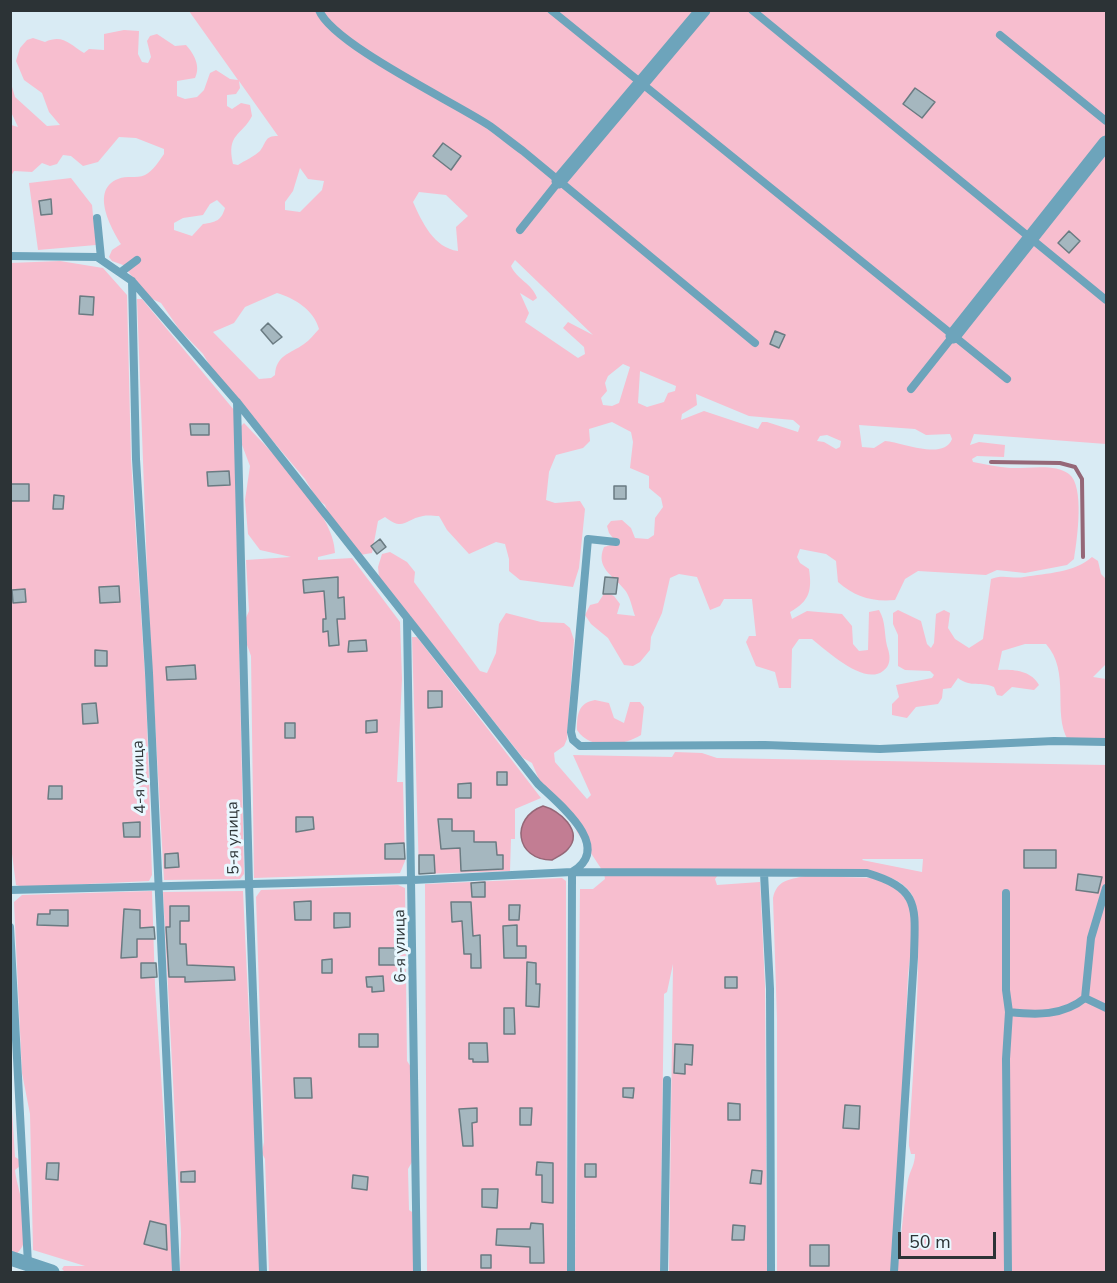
<!DOCTYPE html>
<meta charset="utf-8">
<style>
body{margin:0}
#map{position:relative;width:1117px;height:1283px;overflow:hidden;background:#d9ebf4;font-family:"Nunito Sans",sans-serif}
canvas{display:block}
.frame{position:absolute;inset:0;border:12px solid #2c3336;pointer-events:none}
.scale{position:absolute;left:898px;top:1232px;width:98px;height:27px;box-sizing:border-box;border:3px solid #2c3336;border-top:0;padding-left:8px;font-size:18px;line-height:21px;white-space:nowrap;color:#2c3336;-webkit-text-stroke:4px #e9f8ff;paint-order:stroke}
</style>
<div id="map">
<canvas width="1117" height="1283"></canvas>
<div class="frame"></div>
<div class="scale">50 m</div>
</div>
<script>
const ctx = document.querySelector('canvas').getContext('2d');
ctx.lineJoin = 'round';
function paint(path, color) {
  ctx.fillStyle = color;
  ctx.fill(path, 'evenodd');
}
function strokePath(path, color, width, dash) {
  ctx.strokeStyle = color;
  ctx.lineWidth = width;
  ctx.lineCap = dash ? 'butt' : 'round';
  ctx.setLineDash(dash || []);
  ctx.stroke(path);
}
function drawText(font, color, halo, rows, align = 'center') {
  ctx.font = font + ' "Nunito Sans",sans-serif';
  ctx.lineWidth = 6;
  ctx.setLineDash([]);
  ctx.textBaseline = 'middle';
  ctx.strokeStyle = halo;
  ctx.fillStyle = color;
  for (const [text, x, y, turn = 0] of rows) {
    ctx.save();
    ctx.translate(x, y);
    ctx.rotate((+turn || 0) * Math.PI / 180);
    ctx.textAlign = isNaN(turn) ? turn : align;
    if (halo) ctx.strokeText(text, 0, 0);
    ctx.fillText(text, 0, 0);
    ctx.restore();
  }
}
paint(new Path2D(`
 M189 11H1106V444L974 434 970 445 979 442 1005 445 1004 457 977 456 972 459 973 462C985 464 998 467 1010 468 1027 469 1055 463 1069 474 1085 486 1077 540 1074 559L1067 565 1025 573 997 570 986 575 918 571 905 579 895 600C872 602 855 597 838 582L836 561 826 554 800 549 797 557 800 563 809 569C812 590 810 601 790 612L792 619 807 611 842 614 852 626 853 644 859 651 868 650 869 612 879 610C886 622 884 633 887 646 890 654 892 665 883 671 864 686 826 650 812 639H799L792 649 791 688H779L775 672 756 666 746 642 749 636H756L752 599H724L720 606 710 610 697 577 679 574 670 578 662 613 651 637 650 650 640 662 633 666 624 665 608 638 591 624 585 615 590 605 598 603 605 592 614 596 620 604 617 614 635 616C632 608 630 595 624 589 613 575 595 568 604 547L617 543 609 533 607 526 611 521 622 520 631 528 635 538 648 539 654 535 655 518 663 507 661 498 649 488V476L630 468 633 442 631 432 612 422 589 429 590 441 583 448 556 455 549 472 546 500 555 503 580 501 585 509 579 568 573 587 520 580 509 571V559L505 544 496 542 469 554 447 530 439 516C434 516 428 515 423 516 405 519 404 532 385 517L378 521 372 553 360 555 330 519 325 505 317 499 305 479 212 369 203 354 179 329 161 303 148 297 123 265 112 261 109 257 112 250 121 244C111 228 90 190 118 179 127 175 136 179 145 175 153 171 159 161 164 154V149L136 138 119 137 98 162 83 166 71 156 63 155 57 164 50 166 42 163 32 172 14 171 11 176V125L18 127 11 112 10 80 15 97 47 126 60 125 49 112 42 93 24 80 16 61 20 48 27 40 33 38 45 42C63 34 69 44 84 53L89 49 104 50V34L124 30 139 31 138 54 142 62 148 63 151 57 147 41 150 36 157 34 175 46 186 45C194 54 201 66 195 78L177 81V96L185 99 197 97 204 90 210 73 216 70 230 79 238 80ZM239 81 278 136C264 136 267 142 260 151 255 156 244 161 238 165L233 164C226 133 242 136 252 116L250 105 241 103 232 109 227 106V95L236 94 240 88ZM300 168 308 179 324 181 322 190 300 212 285 210V202L293 191ZM419 192 446 195 468 216 456 227 458 251C434 248 422 222 413 202ZM217 200 225 208C221 221 216 222 203 224L192 236 174 230V223L183 218 203 215 210 204ZM515 260 593 335 568 322 563 328 584 347 585 354 578 358 525 322 529 313 520 293 533 301 537 298C532 283 517 280 511 266ZM277 293C294 298 314 310 319 329 314 334 310 340 304 344 290 354 276 355 275 375L271 378 259 379 213 332 234 323 245 307ZM623 364 630 367 619 403 612 406 603 405 601 398 607 391 605 383 608 376ZM640 371 676 386 675 391 668 393 664 402 647 407 638 403ZM696 394 749 416 793 420 800 426 798 432 767 422H762L758 429 704 411 681 420 682 414 697 405ZM859 425 915 429 926 435 950 434 952 439C944 461 901 442 885 441L874 448 862 447ZM827 435 841 441 840 447 836 449 824 442 817 441 820 436Z
 M71 178 92 205 96 245 38 250 29 183Z
 M60 261 103 268 127 295 131 460 146 691 152 875 149 881 24 887 16 885 10 838V263Z
 M137 299H142L234 410 244 874 240 879 164 880 148 596Z
 M244 423C271 452 335 513 335 553L318 557V560L352 558 400 622 402 679 397 782H403L405 861 400 873 254 878 251 656 246 642 245 620 249 611 246 560 291 557 260 550 248 534 245 500 250 466 239 437V428Z
 M390 552 407 562 415 572 414 582 480 671 487 673 496 653 499 624 506 613 541 622 564 623 570 628 574 640 567 739 564 746 554 753 555 762 587 799 591 795 573 755 672 757 675 752 702 753 717 758 1106 765V1272H897C901 1241 903 1211 908 1180 910 1170 915 1165 915 1154H911L909 1146C910 1107 927 918 912 895 903 880 885 875 869 871L722 870 715 879 717 885 760 882 765 986 767 1272H669L673 964 667 992 664 994 660 1272H575L580 889H593L605 879 604 873 577 832 571 816 540 782 532 763 523 758 379 577 378 567 382 554ZM923 859 922 872 862 860 863 859Z
 M1092 557 1098 561 1101 574 1106 579V664L1093 677 1106 679V745L1068 740C1052 713 1071 672 1046 644H1025L1002 651 998 670C1012 669 1031 670 1039 685L1034 690 1012 687 1002 696 997 695 994 687C981 681 971 688 958 678L951 688 943 689 942 698 938 704 916 707 907 718 892 715V704L899 697 896 685 932 678 934 675 930 671 905 670 898 666V635L893 624V613L898 610 921 621 927 644 931 648 934 643 936 614 944 610 950 613 948 628 955 639 969 648 983 639 991 579C1003 574 1012 579 1024 577 1047 573 1074 573 1092 557Z
 M412 637H417L541 798 515 809V839H511L510 871 419 874Z
 M595 700 609 703 614 718 624 723 630 702H640L644 707 641 735C623 746 591 751 577 730 577 715 578 703 595 700Z
 M805 876 876 878 891 884 905 898 911 910 913 932 908 975 898 1190 895 1191 894 1272H777V1019L773 898C777 880 788 880 805 876Z
 M562 878 566 881 567 1272H427L425 884Z
 M398 885 405 888 407 1061 411 1067 412 1162 408 1169 409 1210 412 1212 416 1272H269L265 1159 262 1153 264 1142 256 897 261 890Z
 M152 891 155 985 174 1272H65L62 1269 64 1266H85L33 1250 30 1114 22 1073 14 902 22 895Z
 M243 891 261 1272H180L181 1233 163 892Z
 M10 1077 15 1157 20 1160V1166L15 1170C17 1192 38 1238 16 1254L10 1253Z`), '#f7becf');
const water = new Path2D(`
 M543 806C559 810 584 831 568 849 564 854 557 857 552 860 515 860 510 818 543 806Z`);
paint(water, '#c27d93');
strokePath(water, '#956777', 1.5);
strokePath(new Path2D(`
 M991 462 1060 463 1075 467 1082 479 1083 557`), '#956777', 4);
const building = new Path2D(`
 M915 88 935 102 922 118 903 104Z
 M443 143 461 156 451 170 433 156Z
 M51 199 52 214 41 215 39 201Z
 M1069 231 1080 241 1069 253 1058 243Z
 M80 296 94 297 93 315 79 314Z
 M268 323 282 337 273 344 261 330Z
 M775 331 785 335 779 348 770 344Z
 M190 424H209V435H191Z
 M229 471 230 485 208 486 207 472Z
 M10 484H29V501H10Z
 M614 486H626V499H614Z
 M54 495 64 496 63 509H53Z
 M380 539 386 547 377 554 371 546Z
 M338 577V598L344 597 345 619H337L339 645 329 646 328 631 323 632V619H326L324 591 304 593 303 580Z
 M605 577 618 578 616 594H603Z
 M119 586 120 602 100 603 99 587Z
 M25 589 26 602 13 603 12 590Z
 M366 640 367 651 348 652 349 641Z
 M95 650 107 651V666H95Z
 M195 665 196 679 167 680 166 667Z
 M428 691H442V707L428 708Z
 M96 703 98 723 83 724 82 704Z
 M377 720V732L366 733V721Z
 M285 723H295V738H285Z
 M497 772H507V785H497Z
 M471 783V798H458V784Z
 M49 786H62V799H48Z
 M296 817H313L314 829 296 832Z
 M438 819H452V831H474V842H496L497 855H503V869L461 871 460 848 441 849Z
 M140 822V837H124L123 823Z
 M404 843 405 859H385V844Z
 M1024 850H1056V868H1024Z
 M178 853 179 867 165 868V854Z
 M419 855H434L435 873 419 874Z
 M1078 874 1102 877 1098 893 1076 890Z
 M485 882V897H472L471 883Z
 M311 901V920H295L294 902Z
 M451 902H471L473 936 480 935 481 968H471V954H464L462 921 452 922Z
 M509 905H520L519 920H509Z
 M170 906H189V921H180V944H186L187 965 234 967 235 980 185 982V977H169L166 927H170Z
 M124 909 140 910V928L154 927 155 939H137V957L121 958Z
 M50 910H68V926L37 925 38 914H50Z
 M334 913H350V927L334 928Z
 M517 925V946H526V958H504L503 926Z
 M379 948H396V965H379Z
 M332 959V973H322V960Z
 M527 962 536 963V984H540L539 1007 526 1006Z
 M141 963H156L157 977 141 978Z
 M383 976 384 991 372 992V987H367L366 977Z
 M725 977H737V988H725Z
 M504 1008H514L515 1034H504Z
 M359 1034H378V1047H359Z
 M469 1043H487L488 1062H473V1059H469Z
 M675 1044 693 1045 692 1065 685 1064V1074L674 1073Z
 M294 1078H311L312 1098H295Z
 M623 1088H634L633 1098 623 1097Z
 M728 1103 740 1104V1120H728Z
 M845 1105 860 1106 859 1129 843 1128Z
 M477 1108V1122L472 1123 473 1146H463L459 1109Z
 M520 1108H532L531 1125H520Z
 M537 1162 553 1163V1203L542 1202V1175H536Z
 M47 1163H59L58 1180 46 1179Z
 M585 1164H596V1177H585Z
 M752 1170 762 1171 761 1184 750 1183Z
 M195 1171V1182H181V1172Z
 M353 1175 368 1177 367 1190 352 1188Z
 M482 1189H498L497 1208 482 1207Z
 M150 1221 166 1225 167 1250 144 1244Z
 M531 1223 543 1224 544 1263H530V1247L496 1245 497 1229H530Z
 M733 1225 745 1226 744 1240H732Z
 M810 1245H829V1266H810Z
 M481 1255H491V1268H481Z`);
paint(building, '#a5b7bf');
strokePath(building, '#6a7b82', 1.5);
strokePath(new Path2D(`
 M319 10C332 44 456 103 490 126 501 134 512 143 523 151L755 343
 M551 10 1007 379
 M752 10 1106 300
 M1000 35 1106 121
 M97 218 101 258
 M520 230 559 181
 M10 256 97 257 132 281 237 402 538 784C560 805 614 847 572 872
 M121 272 137 260
 M132 281 136 459 149 673 176 1272
 M911 389 953 336
 M237 402 249 883 263 1272
 M616 542 588 539 571 732 573 740 580 746 765 745 880 749 1054 741 1106 742
 M407 618 417 1272
 M573 872 867 873C921 889 915 907 914 957L894 1272
 M764 873 770 989 771 1272
 M10 890 413 880 572 872 571 1272
 M1006 893V990L1009 1012 1006 1059 1008 1272
 M10 927 28 1264
 M1085 998 1106 1008
 M1009 1012C1036 1015 1063 1016 1085 998L1091 938 1106 888
 M664 1272 667 1080`), '#6da4bb', 8);
strokePath(new Path2D(`
 M559 181 703 10
 M953 336 1106 143
 M10 1258 52 1272`), '#6da4bb', 15);
drawText('16px', '#2c3336', '#e9f8ff', [
 ["4-я улица",140,777,-92],
 ["5-я улица",234,838,-91],
 ["6-я улица",401,946,-91]
]);
</script>
